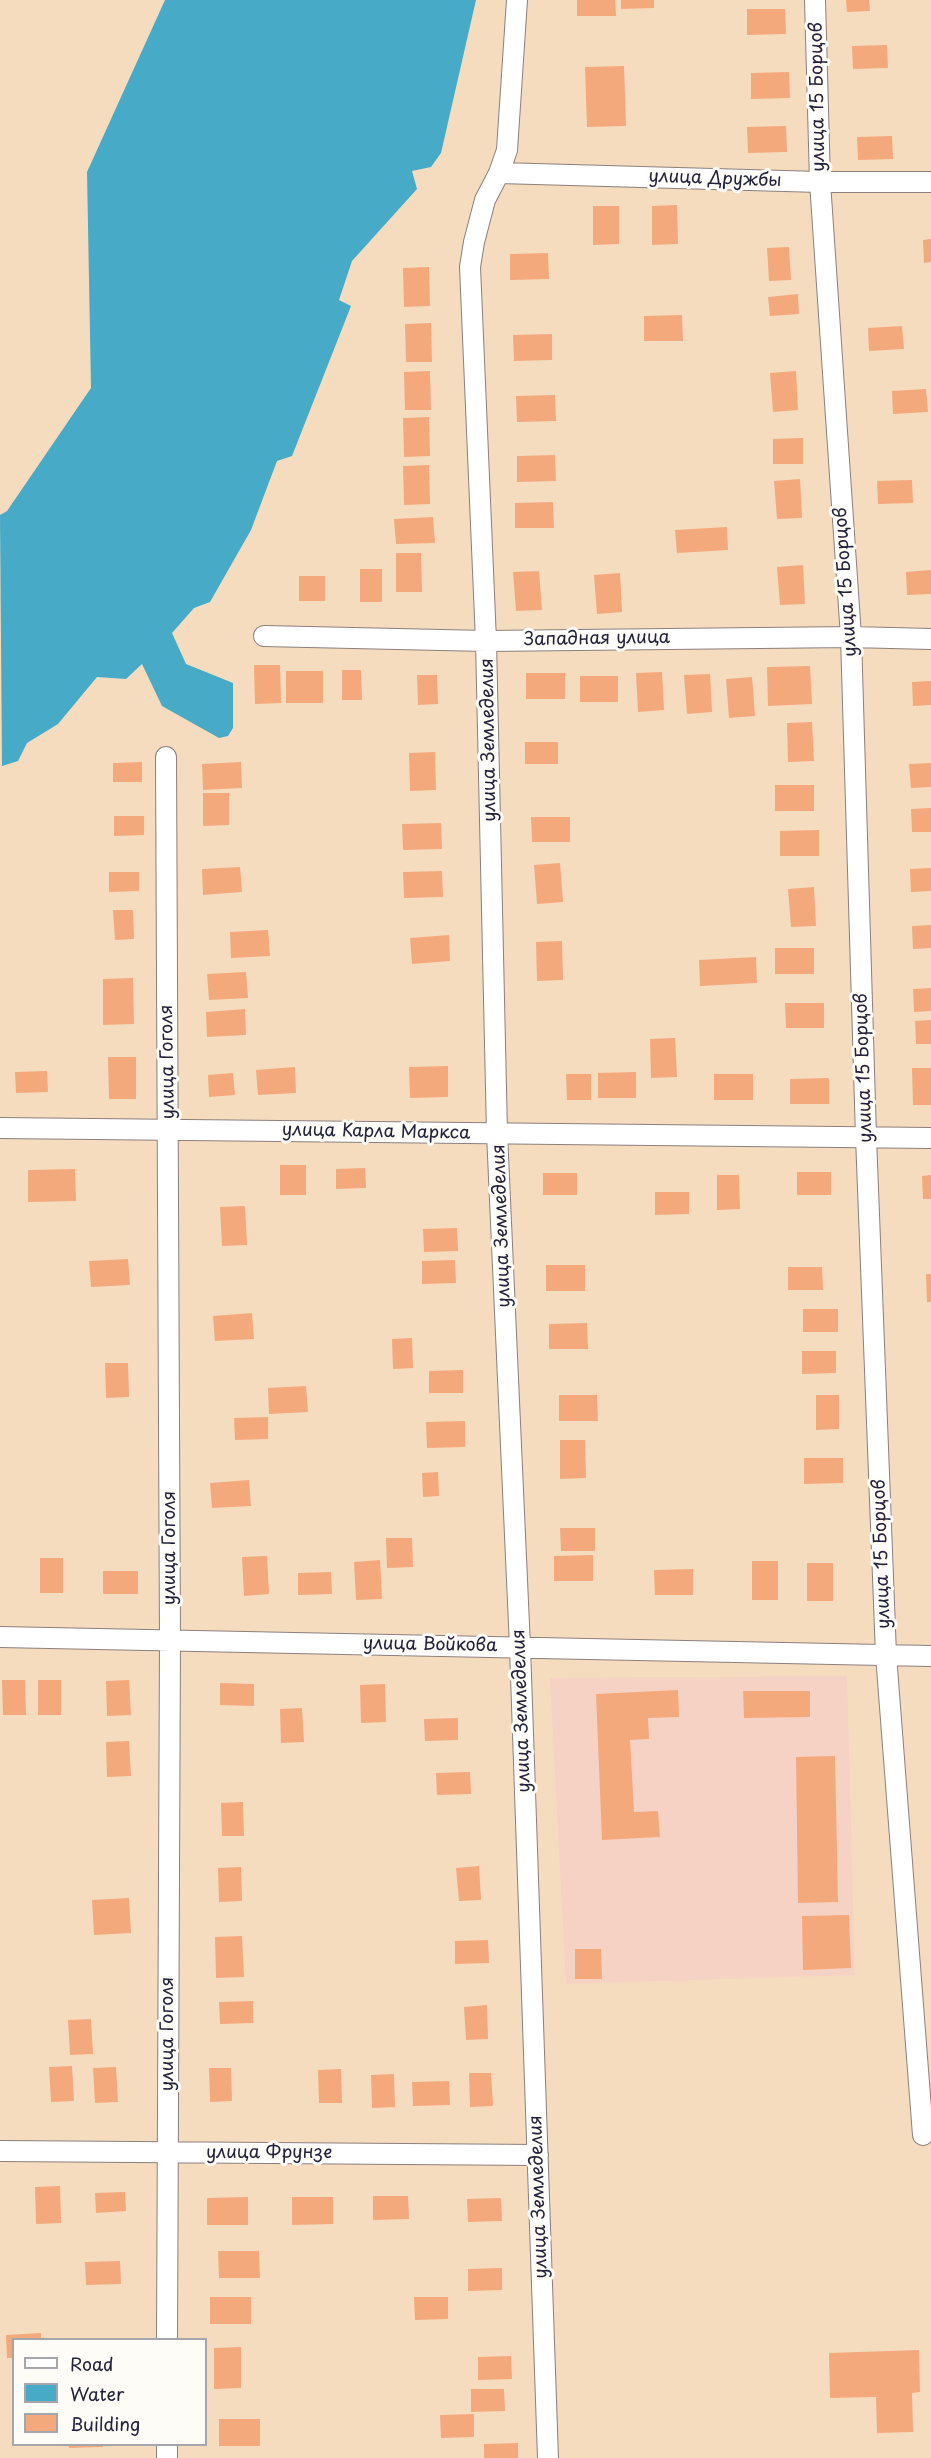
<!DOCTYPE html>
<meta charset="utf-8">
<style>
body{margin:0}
#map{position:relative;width:931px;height:2458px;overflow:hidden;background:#f5dcbf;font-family:"Playpen Sans",sans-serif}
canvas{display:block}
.legend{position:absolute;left:12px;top:2338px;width:195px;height:108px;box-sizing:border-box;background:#fdfcf7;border:2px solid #a5a5ac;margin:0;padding:8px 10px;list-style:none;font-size:18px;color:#22223b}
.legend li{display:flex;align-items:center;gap:12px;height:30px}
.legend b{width:30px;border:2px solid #a5a5ac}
</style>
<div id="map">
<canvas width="931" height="2458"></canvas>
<ul class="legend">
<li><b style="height:8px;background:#fff"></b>Road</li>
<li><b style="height:16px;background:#47aac6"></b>Water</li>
<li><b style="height:16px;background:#f4a97d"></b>Building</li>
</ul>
</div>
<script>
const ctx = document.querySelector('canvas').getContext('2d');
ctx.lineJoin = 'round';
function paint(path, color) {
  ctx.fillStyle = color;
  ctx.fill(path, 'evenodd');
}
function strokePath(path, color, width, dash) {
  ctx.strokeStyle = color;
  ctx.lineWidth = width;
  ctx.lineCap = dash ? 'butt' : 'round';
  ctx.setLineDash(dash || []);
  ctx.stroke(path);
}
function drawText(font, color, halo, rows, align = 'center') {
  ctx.font = font + ' "Playpen Sans",sans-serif';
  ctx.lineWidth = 6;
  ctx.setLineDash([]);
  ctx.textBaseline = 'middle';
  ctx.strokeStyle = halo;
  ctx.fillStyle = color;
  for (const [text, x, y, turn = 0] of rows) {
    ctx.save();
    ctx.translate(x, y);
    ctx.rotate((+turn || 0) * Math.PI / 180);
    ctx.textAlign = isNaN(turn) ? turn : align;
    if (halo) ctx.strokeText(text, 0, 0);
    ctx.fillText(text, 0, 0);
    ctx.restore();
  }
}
paint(new Path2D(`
 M847 1676 855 1975 566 1984 550 1678Z`), '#f6d2c4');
paint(new Path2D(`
 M165 0H476L441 153 431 167 412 171 417 189 352 261 339 300 351 306 292 456 277 461 251 530 210 602 194 608 172 633 186 664 233 683V728L228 736 219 738 162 706 142 664 126 679 97 677 58 724 27 743 18 761 2 766 0 515 7 511 91 388 87 172Z`), '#47aac6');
paint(new Path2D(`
 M577 0H615L616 16H577Z
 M621 0H654V8L621 9Z
 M846 0H869L870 11 847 12Z
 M747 9H785L786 34 747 35Z
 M887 45 888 68 853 69 852 46Z
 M624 66 626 126 587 127 585 67Z
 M789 72 790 98 751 99V73Z
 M786 126 787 152 748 153 747 127Z
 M892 136 893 159 858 160 857 137Z
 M677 205 678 244 652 245V206Z
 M593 206H619V244L593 245Z
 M931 239V262L924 263 923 240Z
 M789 247 791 280 769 281 767 248Z
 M548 253 549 279 510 280V254Z
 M429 267 430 306 404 307 403 268Z
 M798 294 799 314 770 316 768 297Z
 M682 315 683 341H644V316Z
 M431 323 432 362H406L405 324Z
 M902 326 904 349 869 351 868 328Z
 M552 334V360L514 361 513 335Z
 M430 371 431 410H405L404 372Z
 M796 371 798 410 773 412 770 373Z
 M926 389 928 412 893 414 892 391Z
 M555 395 556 421 517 422 516 396Z
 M429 417 430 456 404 457 403 418Z
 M803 438V464H773V439Z
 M555 455 556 481 517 482V456Z
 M429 465 430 504 404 505 403 466Z
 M800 479 802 518 777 519 774 481Z
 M912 480 913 503 878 504 877 481Z
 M553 502 554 528H515V503Z
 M433 517 435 543 396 544 394 519Z
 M727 527 728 550 677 553 675 530Z
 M396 553H421L422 592H396Z
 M803 565 805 604 780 605 777 567Z
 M360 569H382V602H360Z
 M931 570V594L907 595 906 572Z
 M539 571 542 610 516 611 513 572Z
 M620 573 622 612 597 614 594 575Z
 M299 576H325V601H299Z
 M254 665H280L281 703 255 704Z
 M810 666 812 704 768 706 767 667Z
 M342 670H361L362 700H342Z
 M286 671H323V703H286Z
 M662 672 664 710 638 712 636 673Z
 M526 673H565V699H526Z
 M710 674 712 712 687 714 684 675Z
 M417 675H437L438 704 418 705Z
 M580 676H618V702H580Z
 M752 677 755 716 729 718 726 679Z
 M931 681V705L913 706 912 682Z
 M812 722 814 761 788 762 787 723Z
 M525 742H558V764H525Z
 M435 752 436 790 410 791 409 753Z
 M142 762V782H113V763Z
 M241 762 242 788 203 790 202 764Z
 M931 763V787L911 788 909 764Z
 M775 785H814V811H775Z
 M203 793H229V825L203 826Z
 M931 808V832H912L911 809Z
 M114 816H144V835L114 836Z
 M531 817H570V842H532Z
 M441 823 442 849 403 850 402 824Z
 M819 830V856H780V831Z
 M560 863 563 902 537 904 534 865Z
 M240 867 242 892 203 895 202 869Z
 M931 868V891L911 892 910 869Z
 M442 871 443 897 404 898 403 872Z
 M109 872H139V891L109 892Z
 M814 887 816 926 791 927 788 889Z
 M113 910H133L134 939 115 940Z
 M931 925V948L913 949 912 926Z
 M268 930 270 956 231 958 230 932Z
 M449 935 450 961 412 964 410 938Z
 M562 941 563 980 537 981 536 942Z
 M775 948H814V974H775Z
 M756 957 757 983 700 986 699 960Z
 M246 972 248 998 209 1000 207 974Z
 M133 978 134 1024 103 1025V979Z
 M931 988V1011L914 1012 913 989Z
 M785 1003H824V1028H786Z
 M245 1009 246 1035 207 1037 206 1012Z
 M931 1020V1044H916L915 1021Z
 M675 1038 677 1077 651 1078 650 1039Z
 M108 1057H136V1099H109Z
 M448 1066V1097L410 1098 409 1067Z
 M295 1067 296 1093 258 1095 256 1070Z
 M912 1068H931V1105H913Z
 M47 1071 48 1092 16 1093 15 1072Z
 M636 1072V1098H598V1073Z
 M233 1073 235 1095 209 1097 208 1075Z
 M566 1074H591V1100H567Z
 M714 1074H753V1100H714Z
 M829 1078V1104H790V1079Z
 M280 1165H306V1195H280Z
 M365 1168 366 1188 336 1189V1169Z
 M75 1169 76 1201 28 1202V1170Z
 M797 1172H831V1195H797Z
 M543 1173H577V1195H543Z
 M717 1175H739L740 1209 717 1210Z
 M931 1175V1199H923L922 1176Z
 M655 1192H689V1214L655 1215Z
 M245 1206 247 1245 222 1246 220 1207Z
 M457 1228 458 1251 424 1252 423 1229Z
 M128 1259 130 1285 91 1287 89 1261Z
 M455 1260 456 1283 422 1284V1261Z
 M546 1265H585V1291H546Z
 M788 1267H822L823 1290H788Z
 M926 1274H931V1302H927Z
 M803 1309H838V1332H803Z
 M252 1313 254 1339 215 1341 213 1316Z
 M587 1323 588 1349H549V1324Z
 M412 1338 413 1368 393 1369 392 1339Z
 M802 1351H836V1373L802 1374Z
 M105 1363H128L129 1397 106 1398Z
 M463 1370V1393H429V1371Z
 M306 1386 308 1412 269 1414 268 1388Z
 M559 1395H597L598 1421H559Z
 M816 1395H839V1429L816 1430Z
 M268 1417V1439L235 1440 234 1418Z
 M465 1421V1447L427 1448 426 1422Z
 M560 1440H585L586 1478 560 1479Z
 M804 1458H843V1483L804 1484Z
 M438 1472 439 1496 423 1497 422 1473Z
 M249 1480 251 1506 212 1508 210 1483Z
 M560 1528H595V1551H561Z
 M386 1538H412L413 1567 387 1568Z
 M593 1555V1581H554V1556Z
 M267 1556 269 1594 244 1596 242 1557Z
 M40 1558H63V1593H40Z
 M380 1560 382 1599 356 1600 354 1562Z
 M752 1561H778V1600H752Z
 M807 1563H833V1601H807Z
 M693 1569V1595H655L654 1570Z
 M103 1571H138V1594H103Z
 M331 1572 332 1594 298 1595V1573Z
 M2 1680H25L26 1715H3Z
 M38 1680H61V1715H38Z
 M129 1680 131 1715 107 1716 106 1681Z
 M220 1683 254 1684V1706L220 1705Z
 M385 1684 386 1722 361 1723 360 1685Z
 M678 1690 679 1717 648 1718 649 1739 630 1740 634 1812 658 1811 660 1837 602 1840 596 1694Z
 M743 1691H810V1717L744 1718Z
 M302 1708 304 1742 281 1743 280 1709Z
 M458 1718V1740L425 1741 424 1719Z
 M129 1741 131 1776 107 1777 106 1742Z
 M835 1756 838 1902 798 1903 796 1757Z
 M470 1772 471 1794 437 1795 436 1773Z
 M243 1802 244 1836H222L221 1803Z
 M479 1866 481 1900 459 1901 456 1868Z
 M241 1867 242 1901 219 1902 218 1868Z
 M129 1898 131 1933 94 1935 92 1900Z
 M849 1915 851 1968 803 1970 802 1916Z
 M242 1936 244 1977 216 1978 215 1937Z
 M488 1940 489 1963 455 1964V1941Z
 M575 1949H601L602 1979H575Z
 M253 2001V2023L220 2024 219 2002Z
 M487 2005 488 2039 466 2040 464 2007Z
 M91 2019 93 2054 70 2055 68 2020Z
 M72 2066 74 2101 51 2102 49 2067Z
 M116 2067 118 2102 95 2103 93 2068Z
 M209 2068H231L232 2101 210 2102Z
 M341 2069 342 2103H319L318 2070Z
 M469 2073H491L493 2106 470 2107Z
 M394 2074 395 2107 372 2108 371 2075Z
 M449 2081 450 2105 413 2106 412 2082Z
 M60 2186 61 2223 36 2224 35 2187Z
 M125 2192 126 2211 96 2213 95 2193Z
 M373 2196H408L409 2219 373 2220Z
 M248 2197V2225H207V2198Z
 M292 2197H333V2224L292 2225Z
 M501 2198 502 2221 468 2222 467 2199Z
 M218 2251H259L260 2278H219Z
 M120 2261 121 2284 86 2285 85 2262Z
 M502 2268V2290L468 2291V2269Z
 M210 2297H251V2324H210Z
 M414 2297H448V2319L415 2320Z
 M41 2333V2340H14V2358H7L6 2335Z
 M241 2347V2388L214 2389V2348Z
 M919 2350 920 2392 912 2393 913 2432 877 2433 876 2397 830 2398 829 2353Z
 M511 2356 512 2379 478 2380V2357Z
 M471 2389H504L505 2411 471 2412Z
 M474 2414V2437L441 2438 440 2415Z
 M219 2419H260V2446H219Z
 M518 2443V2458H484V2444Z
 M68 2444H103V2447L69 2448Z`), '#f4a97d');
const street = new Path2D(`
 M517 0 507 150 499 173 485 200 474 242 470 267 486 641 497 1133 520 1647 548 2458
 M815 0 820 182 851 637 866 1137 886 1655 923 2135
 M499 173 820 182H931
 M264 636 486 641 851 637 931 639
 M166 757 170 1640 167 2340
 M0 1128 931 1138
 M0 1637 931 1656
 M0 2151 538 2155
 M167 2458V2444`);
strokePath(street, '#8c7f7d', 22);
strokePath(street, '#fff', 20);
drawText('18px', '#22223b', '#fdfcf7', [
 ["улица 15 Борцов",818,97,-91],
 ["улица Дружбы",715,179,2],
 ["улица 15 Борцов",846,582,-94],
 ["Западная улица",597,639,-1],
 ["улица Земледелия",489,740,-91],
 ["улица Гоголя",168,1062,-91],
 ["улица 15 Борцов",864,1068,-92],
 ["улица Карла Маркса",376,1132,1],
 ["улица Земледелия",502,1226,-92],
 ["улица Гоголя",170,1548,-90],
 ["улица 15 Борцов",882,1554,-92],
 ["улица Войкова",430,1645,1],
 ["улица Земледелия",522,1711,-92],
 ["улица Гоголя",168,2034,-90],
 ["улица Фрунзе",269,2153],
 ["улица Земледелия",539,2197,-92]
]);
</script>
